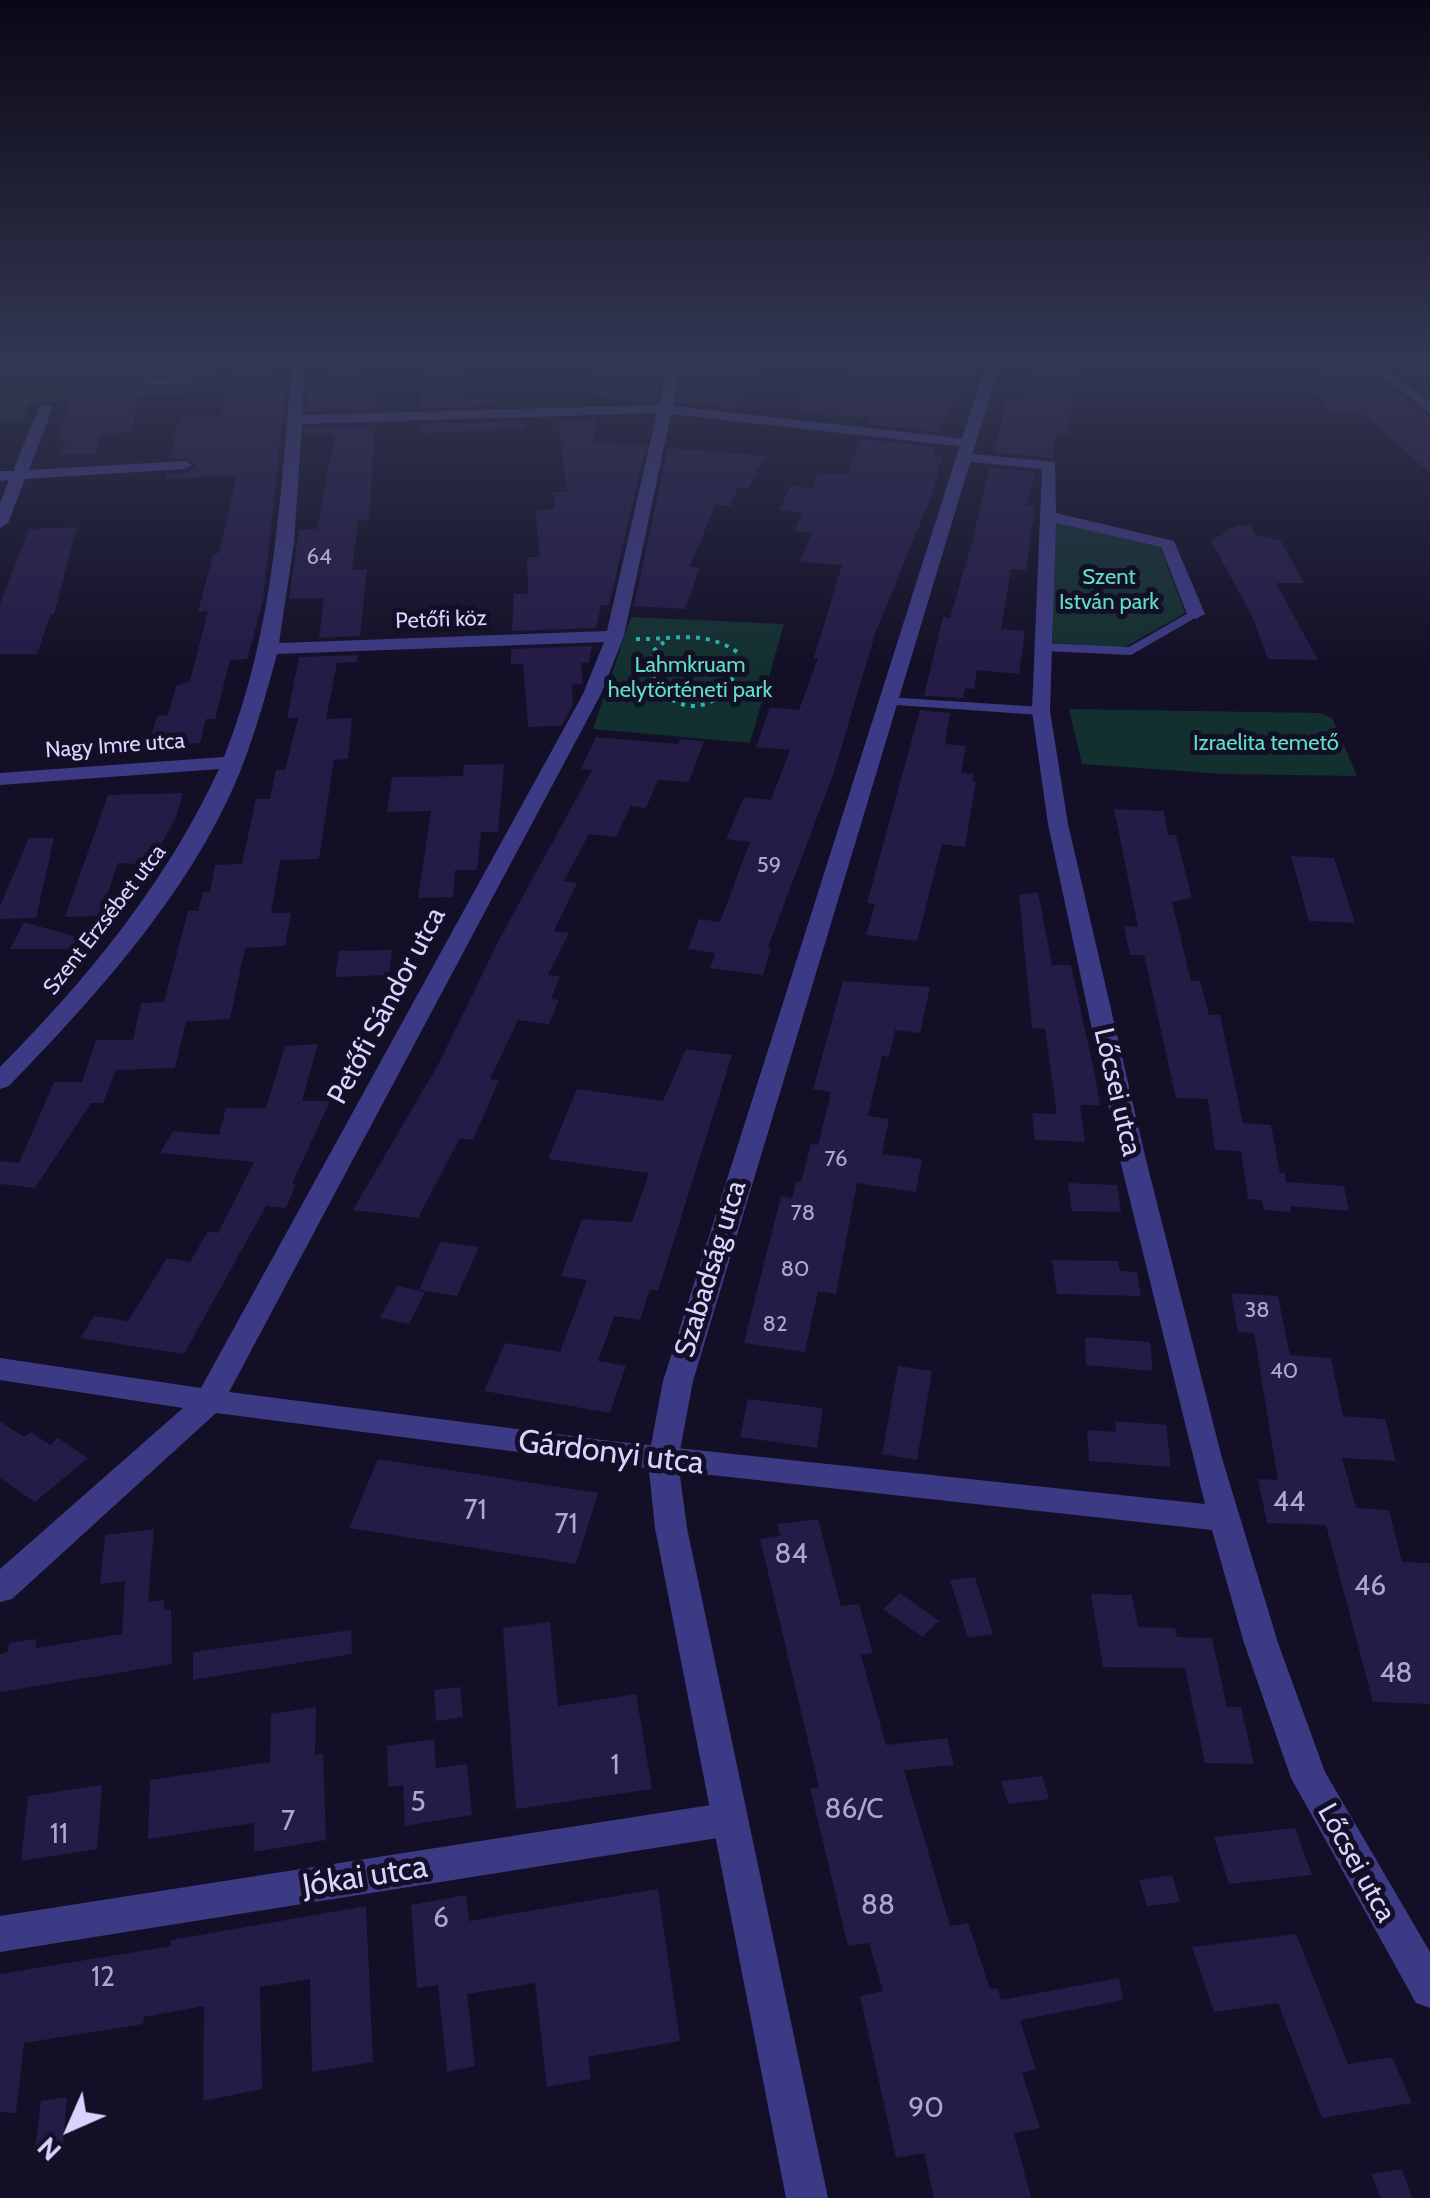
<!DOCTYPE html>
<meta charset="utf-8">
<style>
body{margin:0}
#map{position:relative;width:1430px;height:2198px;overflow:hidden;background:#130f26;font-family:Cabin,sans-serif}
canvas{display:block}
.north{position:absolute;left:20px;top:2078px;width:100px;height:100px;-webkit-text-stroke:8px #130f26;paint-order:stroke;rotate:225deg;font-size:28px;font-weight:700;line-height:40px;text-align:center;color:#d9d4ff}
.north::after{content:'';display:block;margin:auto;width:35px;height:45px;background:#d9d4ff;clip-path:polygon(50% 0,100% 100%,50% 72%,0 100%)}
</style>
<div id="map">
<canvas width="1430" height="2198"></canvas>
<div class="north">N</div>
</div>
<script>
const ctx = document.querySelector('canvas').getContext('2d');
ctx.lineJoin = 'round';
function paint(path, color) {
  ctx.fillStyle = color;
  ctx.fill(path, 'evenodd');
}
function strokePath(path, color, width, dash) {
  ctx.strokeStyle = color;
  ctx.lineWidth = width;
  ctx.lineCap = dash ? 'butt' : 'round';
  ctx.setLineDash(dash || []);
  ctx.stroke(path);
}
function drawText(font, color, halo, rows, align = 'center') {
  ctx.font = font + ' Cabin,sans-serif';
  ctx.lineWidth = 10;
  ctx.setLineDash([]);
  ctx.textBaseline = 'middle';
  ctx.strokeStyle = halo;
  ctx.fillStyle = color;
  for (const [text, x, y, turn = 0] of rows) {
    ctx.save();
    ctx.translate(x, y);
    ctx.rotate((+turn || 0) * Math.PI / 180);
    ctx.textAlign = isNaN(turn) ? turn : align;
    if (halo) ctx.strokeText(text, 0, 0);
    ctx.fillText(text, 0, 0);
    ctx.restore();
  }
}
paint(new Path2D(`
 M0 363H219L216 391 29 403 22 421H0Z
 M1053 522 1160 547 1185 613 1125 647 1053 643Z
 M631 617 784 624 750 743 593 729Z
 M1069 709 1320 713 1332 718 1357 776 1224 774 1082 764Z`), '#12302f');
paint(new Path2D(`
 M232 363H272L270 379 287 378 263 600 247 659 230 660 215 719H206L200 743 149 745 157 716 168 715 176 686 190 681 208 611 198 612 213 554 219 553 237 475 165 479 166 474 185 473 196 466 187 458H170L179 418 221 417Z
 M332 363H359L357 378 377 377 376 409 306 411 308 377 330 376Z
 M421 363H466L464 399 499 398V403L522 405 420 408Z
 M590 363H664L656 401 594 398Z
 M684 363H768L740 408 677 403Z
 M849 363H978L960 402 952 401 940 432 867 424 870 418 801 413 802 392 848 394Z
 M1313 363H1361L1430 417V473L1363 414H1331L1307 382H1332Z
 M1385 363H1430V397Z
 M1036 365 1080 369 1066 435 1056 434 1052 458 993 452 1008 396 1027 398Z
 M134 377 132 386 139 387 133 432 101 434 96 454 60 455 65 439H57L78 379Z
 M596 420 594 442 646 446 609 605H601L596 628 512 631 514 594H528L527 557H540L535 510 555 509 553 492H567L558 421Z
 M523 421V429L419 433V424Z
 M375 426 369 520 358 521 352 570 367 569 360 636 319 638 324 598 289 599 299 530 317 529 335 434 305 435 306 428Z
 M862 439 935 447 932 455 942 456 933 492 876 631 834 772 768 947H771L763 975 710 968 716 953 688 949 699 919 720 922 750 842 726 839 744 797 771 800 790 750 756 747 770 707 799 710 818 658H814L842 565 800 562 811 533 794 531 802 513 779 510 791 486 812 488 818 473 846 475Z
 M668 448 766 456 748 488H738L730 506 715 505 690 567H700L685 609 634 606Z
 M989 468 1036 472 1027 505 1035 506 1026 570 1011 569 1001 629 1025 631 1019 674 977 670 974 689 965 688 963 698 924 696 943 617 950 618 973 539Z
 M1237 525 1251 526 1254 534 1281 541 1304 583H1276L1318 660 1268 659 1251 614 1211 541Z
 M77 527 54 614 50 615 37 654H0V604L29 529Z
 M592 646 589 663H581L583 683 572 685 573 705 561 726 528 727 523 664H511V649Z
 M358 655 357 662 337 663 326 719 352 718 348 759 334 760 319 859 280 860 271 913H291L285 946 245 948 230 1019 186 1022 175 1068 116 1070 103 1103H91L35 1188 0 1184V1161L19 1163 54 1082H82L96 1040H133L141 1003 164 1002 188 911H198L203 892H210L215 865 242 864 256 799H270L276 770H285L298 718H287L299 657Z
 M920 710 950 713 945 744 966 746 961 773 974 774 972 782H976L965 847 942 844 917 941 866 935 875 904 867 903Z
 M596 737 678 744 680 739 704 741 689 782 658 780 646 808 631 806 616 837 589 834 564 881 577 883 554 931 569 933 548 975 560 976 551 999 559 1000 549 1024 518 1020 490 1079 499 1080 473 1140 460 1138 418 1218 353 1210 439 1063 499 940 592 770 581 769Z
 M504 764 498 832H481L477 870H455L453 897 418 898 431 811 387 812 392 777 463 776 464 765Z
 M183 793 176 817 150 865 118 863 100 916 65 917 108 795Z
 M1114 809 1164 811 1168 835H1176L1192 898 1172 902 1191 981H1200L1209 1015H1220L1243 1123 1271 1125 1280 1173H1285L1286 1182 1344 1186 1349 1211 1290 1206 1291 1212 1264 1210 1262 1200 1248 1199 1241 1151 1215 1150 1208 1099 1176 1098 1144 955H1130L1124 926 1138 927Z
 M29 838H54L36 918 0 919V906Z
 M1291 856 1334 858 1355 923 1309 921Z
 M1038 892 1052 965H1071L1095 1075 1100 1105H1080L1085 1142 1035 1140 1032 1113 1057 1114 1045 1029 1032 1028 1019 895Z
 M24 922 94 942 93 949H10Z
 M392 950 389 975 335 977 339 951Z
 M843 981 930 987 920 1033 895 1030 889 1057 882 1056 868 1116 889 1119 882 1154 922 1159 916 1192 857 1183 836 1294 818 1291 805 1352 744 1343 781 1196 792 1198 796 1182H801L811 1144 818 1145 831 1092 813 1089Z
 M318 1044 302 1101H330L292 1184 296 1185 286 1208 266 1206 184 1354 80 1338 94 1316 128 1321 167 1258 190 1262 208 1231 218 1233 254 1162 160 1153 173 1131 219 1135 226 1108H266L285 1046Z
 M686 1049 732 1055 658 1291 650 1289 640 1320 614 1316 598 1361 626 1366 610 1413 484 1391 505 1343 560 1352 587 1280 561 1276 582 1219 632 1222 649 1173 548 1159 577 1089 663 1101Z
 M1068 1183 1117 1185 1121 1212 1072 1211Z
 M440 1242 479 1247 457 1296 419 1290Z
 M1052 1260 1118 1261 1120 1271 1137 1272 1141 1296 1057 1294Z
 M397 1286 425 1292 409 1324 380 1318Z
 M1231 1293 1278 1296 1290 1355 1331 1358 1343 1416 1385 1419 1396 1461 1342 1458 1356 1508 1389 1510 1402 1562 1430 1563V1704L1373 1702 1326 1525 1267 1523 1258 1479 1278 1480 1254 1333 1238 1332Z
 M1085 1337 1150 1342 1153 1371 1086 1365Z
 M898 1366 932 1371 917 1460 882 1454Z
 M748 1399 823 1408 817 1448 740 1437Z
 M0 1421 24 1437 31 1432 50 1445 58 1438 88 1458 35 1502 0 1478Z
 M1115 1421 1166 1425 1171 1467 1089 1461 1087 1430 1116 1432Z
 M378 1459 598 1493 576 1564 349 1528Z
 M818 1519 841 1606 859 1604 873 1653 861 1655 886 1745 947 1738 954 1765 904 1770 950 1926 968 1923 990 1989 998 1988 1001 2000 1119 1978 1123 2000 1020 2020 1036 2070 1022 2073 1040 2128 1014 2133 1031 2198H934L924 2153 896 2158 860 1996 883 1991 869 1943 848 1946 810 1788 819 1787 760 1539 780 1536 777 1524Z
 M154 1529 148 1602 164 1600V1610L171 1609 172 1664 0 1692V1654L8 1652 9 1643 36 1639V1648L122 1634 125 1581 100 1584 105 1535Z
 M975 1577 993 1634 968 1638 950 1580Z
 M900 1593 939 1621 922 1637 883 1609Z
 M1091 1594 1132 1595 1138 1627 1175 1628 1177 1637 1212 1638 1227 1707H1241L1254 1764 1205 1763 1185 1668 1103 1667Z
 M550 1622 558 1706 636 1694 652 1789 516 1809 503 1628Z
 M351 1630 352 1654 193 1680V1652Z
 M460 1687 463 1717 436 1721 434 1690Z
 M316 1707 315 1755 323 1753 326 1840 254 1852V1823L148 1839 150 1780 270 1762 271 1714Z
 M434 1739 436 1768 467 1764 472 1815 405 1826 403 1785 388 1787 387 1746Z
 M1042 1776 1049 1799 1008 1804 1001 1781Z
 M102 1785 97 1849 21 1861 28 1796Z
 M1295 1828 1312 1875 1229 1884 1214 1837Z
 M1172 1875 1180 1902 1147 1906 1139 1880Z
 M658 1889 680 2041 588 2057 591 2079 547 2087 535 1983 467 1994 475 2066 447 2072 438 1985 417 1988 411 1905 466 1895 469 1921Z
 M366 1906 373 2062 312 2072 310 1979 260 1987 262 2089 203 2101 204 2006 144 2017 143 2024 24 2043 16 2113 0 2112V1974L171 1946V1940Z
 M1296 1934 1348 2064 1392 2057 1412 2103 1322 2118 1278 2003 1214 2012 1192 1947Z
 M67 2097 63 2145 35 2150 41 2101Z
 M1402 2169 1412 2198H1381L1371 2174Z`), '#241b47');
strokePath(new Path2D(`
 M636 639C673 640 704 629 737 652 740 715 656 732 651 653L664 642
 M690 687 714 699
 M615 693 654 691`), '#2fb8b0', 4, [4, 6]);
paint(new Path2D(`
 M203 363H215C194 377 165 391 140 383L172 378Z
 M1192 611 1202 614 1131 655 1043 651 1037 647 1043 643 1129 647Z
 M886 697 1041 707 1048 711 1041 715 881 704 879 701Z`), '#3d3a85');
paint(new Path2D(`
 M292 363H305L302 415 659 405 668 363H681L673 406 967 439 974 443 967 447 671 414 624 636 601 694 229 1392 611 1441 1205 1504 1120 1160 1048 824 1032 711 1042 469 962 461 955 457 962 453 1055 462 1056 513 1174 541 1205 614 1196 619 1187 614 1161 547 1056 523 1050 711 1068 824 1146 1160 1222 1458 1278 1643 1325 1772 1430 1952V2008L1416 2003 1291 1778 1244 1643 1212 1530 611 1464 216 1413 12 1599 0 1602V1569L183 1408 0 1380V1358L201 1388 583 694 604 642 277 654C267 691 256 730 243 764 196 886 99 993 9 1086L0 1089V1067C88 978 166 883 219 769L0 785V773L224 757C275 629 280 498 292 363ZM657 413 607 631 279 643 294 543 302 424Z
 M1365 363H1379L1430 402V413Z
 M46 403 53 407 29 470 185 461 192 465 185 469 25 479 8 523 0 528V503L9 480 0 481V471H13L39 407Z
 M730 1802 743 1807 748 1819 743 1831 730 1836 0 1952V1916Z`), '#3d3a85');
paint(new Path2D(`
 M986 363H1000L693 1381 678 1461 687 1528 828 2198H786L655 1528 648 1461 663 1381Z`), '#3d3a85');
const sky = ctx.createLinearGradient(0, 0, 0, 670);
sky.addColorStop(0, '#0a0815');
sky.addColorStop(0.54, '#333752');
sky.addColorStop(1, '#33375200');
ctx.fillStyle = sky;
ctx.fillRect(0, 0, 1430, 670);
drawText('22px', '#aca6d1', null, [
 ["64",319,558],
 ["59",769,866],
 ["76",836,1160],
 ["78",803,1214],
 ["80",795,1270],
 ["38",1257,1311],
 ["82",775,1325],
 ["40",1284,1372]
]);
drawText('22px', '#5fe0c0', '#130f26', [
 ["Szent",1109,578],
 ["István park",1109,603],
 ["Lahmkruam",690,666],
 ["helytörténeti park",690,691],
 ["Izraelita temető",1266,744]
]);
drawText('22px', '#d9d4ff', '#130f26', [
 ["Petőfi köz",441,620,-2],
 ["Nagy Imre utca",115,746,-4],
 ["Szent Erzsébet utca",105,920,-52]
]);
drawText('28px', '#d9d4ff', '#130f26', [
 ["Petőfi Sándor utca",387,1006,-62],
 ["Lőcsei utca",1117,1092,77],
 ["Szabadság utca",711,1269,-73],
 ["Lőcsei utca",1356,1863,61]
]);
drawText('28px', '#aca6d1', null, [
 ["44",1289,1503],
 ["71",475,1511],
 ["71",566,1525],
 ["84",791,1555],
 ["46",1370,1587],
 ["48",1396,1674],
 ["1",615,1766],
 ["5",418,1803],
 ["86/C",854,1810],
 ["7",288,1822],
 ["11",59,1835],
 ["88",878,1906],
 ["6",441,1919],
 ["12",103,1978],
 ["90",926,2109]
]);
drawText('32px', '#d9d4ff', '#130f26', [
 ["Gárdonyi utca",611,1453,7],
 ["Jókai utca",365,1877,-9]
]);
</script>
